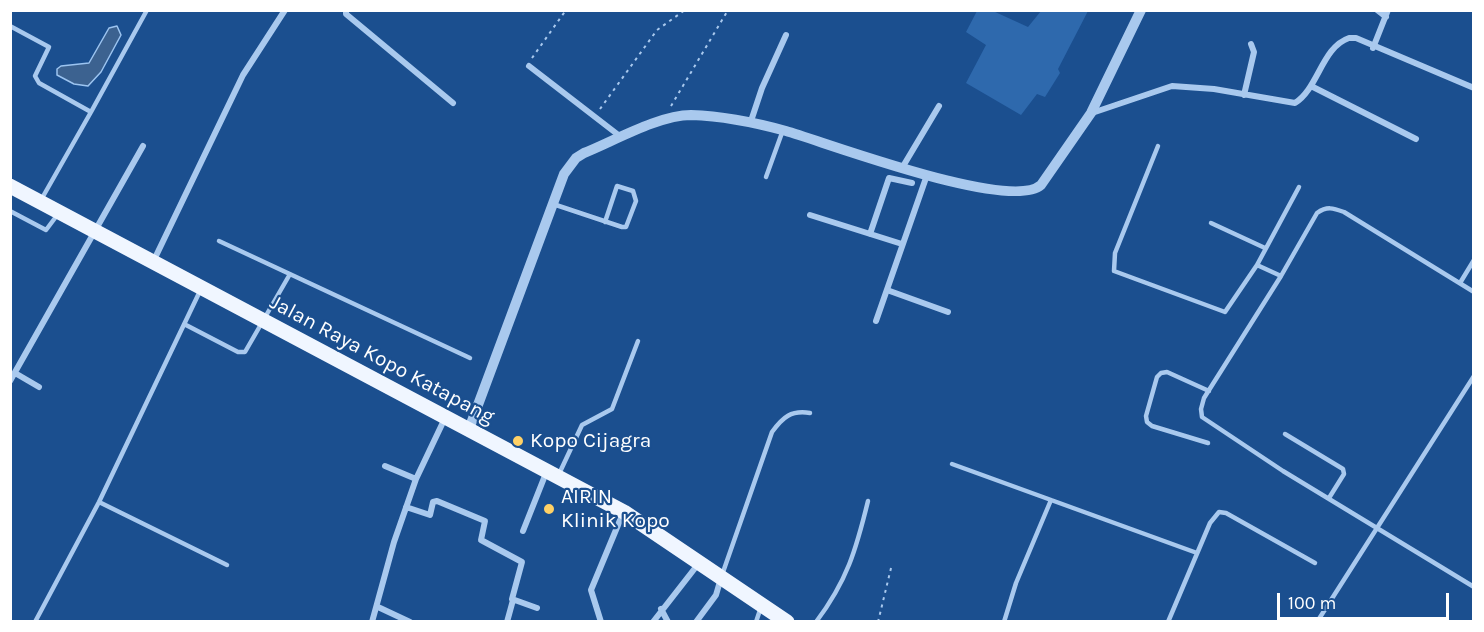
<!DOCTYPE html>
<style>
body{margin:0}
#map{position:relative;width:1484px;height:632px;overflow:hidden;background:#1b4f8f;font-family:Karla,sans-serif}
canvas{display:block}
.frame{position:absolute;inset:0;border:12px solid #fff;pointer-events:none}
.scale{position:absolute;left:1277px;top:593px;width:172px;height:27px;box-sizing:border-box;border:3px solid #fff;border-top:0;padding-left:8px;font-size:18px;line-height:21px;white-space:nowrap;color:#fff;-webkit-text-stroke:4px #1b4f8f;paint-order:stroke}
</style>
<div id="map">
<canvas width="1484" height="632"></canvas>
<div class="frame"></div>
<div class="scale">100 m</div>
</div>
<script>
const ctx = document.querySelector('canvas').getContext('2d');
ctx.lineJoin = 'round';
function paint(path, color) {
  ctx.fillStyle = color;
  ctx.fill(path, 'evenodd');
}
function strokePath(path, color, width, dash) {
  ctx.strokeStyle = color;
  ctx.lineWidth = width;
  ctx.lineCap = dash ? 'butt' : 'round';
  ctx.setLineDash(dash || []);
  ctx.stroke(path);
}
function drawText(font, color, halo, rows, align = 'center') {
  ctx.font = font + ' Karla,sans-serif';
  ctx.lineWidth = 4.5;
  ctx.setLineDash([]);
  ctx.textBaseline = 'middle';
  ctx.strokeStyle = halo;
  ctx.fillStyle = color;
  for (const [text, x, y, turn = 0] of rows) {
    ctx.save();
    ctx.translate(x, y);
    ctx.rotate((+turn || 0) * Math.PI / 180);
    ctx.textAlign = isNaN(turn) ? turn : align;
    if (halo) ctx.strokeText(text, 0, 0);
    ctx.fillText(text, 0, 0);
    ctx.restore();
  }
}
paint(new Path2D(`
 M977 11H993L1028 27 1041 11H1088L1058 69 1060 73 1045 97 1037 94 1021 115 966 83 986 45 966 32Z`), '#2e69ad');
const water = new Path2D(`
 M117 26 121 35 101 72 88 86 74 84 57 75V69L61 66 89 63 109 28Z`);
paint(water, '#3c6290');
strokePath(water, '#9cc4f0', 1.5);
strokePath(new Path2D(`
 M532 58 566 10
 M671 106 728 10
 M600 109 657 30 685 10
 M878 622 892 564`), '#a9c9ee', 2, [3, 4.5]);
strokePath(new Path2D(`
 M10 26 49 47 35 76 39 83 91 112 41 200
 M91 112 147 10
 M1158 146 1115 253 1114 271 1225 312 1257 265 1299 187
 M766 177 783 130
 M553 204 622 227H626L636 201 633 191 617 186 605 222
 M10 211 46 230 58 214
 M1211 223 1265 248
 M219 241 470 358
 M1257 265 1281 276
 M1460 283 1474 260
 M1474 292 1344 212C1333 208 1327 206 1317 213L1281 276 1204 398 1201 409 1202 417 1283 471 1474 587
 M186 325 238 352H245L290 274
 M1285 434 1343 469 1344 474 1329 498
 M1208 443 1152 426 1147 422 1146 416 1157 377 1161 373 1167 372 1209 391
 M952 464 1197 553
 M559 474 582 425 612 409 638 341
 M99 502 227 565
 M722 575 772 432C783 417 791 410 810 413
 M35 622 99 502 200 291
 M756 622 761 607
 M816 622C847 581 856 550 868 501
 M1004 622 1016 583 1051 500
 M1168 622 1210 523 1219 512 1226 513 1315 563
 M1317 622 1474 376`), '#a9c9ee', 4.5);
strokePath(new Path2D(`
 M346 10V14L453 103
 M1377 10 1386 17
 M1373 48 1388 10
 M529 66 621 137
 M1311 86 1416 139
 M1244 95 1254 52 1251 44
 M1092 113 1172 86 1214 89 1295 103C1318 89 1322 47 1349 38H1356L1474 88
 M750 124 762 88 786 35
 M902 168 939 106
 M810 215 902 244
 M870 234 889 178 912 183
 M154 260 243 75 285 10
 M887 290 948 312
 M876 321 927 175
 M15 373 39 387
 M10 381 143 146
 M385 466 416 479
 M406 507 430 515 433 502 437 501 485 521 481 540 522 562 512 599 537 608
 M523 531 546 473
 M378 607 410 622
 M661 609 668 622
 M372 622 394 542 416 479 445 418
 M507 622 513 600
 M601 622 591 590 623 513
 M653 622 699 563
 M696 622 716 595 721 578`), '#a9c9ee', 6);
strokePath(new Path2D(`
 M469 429 564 174 576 158 584 153C614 141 659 115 691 115 721 116 757 123 786 131 828 143 1010 212 1041 185L1091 113 1141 10`), '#a9c9ee', 10);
strokePath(new Path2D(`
 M10 186 624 512 787 622`), '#f0f6ff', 15);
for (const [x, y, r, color] of [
 [518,441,6,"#ffd166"],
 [549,509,6,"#ffd166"]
]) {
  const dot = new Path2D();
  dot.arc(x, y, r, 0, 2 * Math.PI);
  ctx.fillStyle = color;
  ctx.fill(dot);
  strokePath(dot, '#1b4f8f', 2);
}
drawText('21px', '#fff', '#1b4f8f', [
 ["Jalan Raya Kopo Katapang",382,360,28]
]);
drawText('21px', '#fff', '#1b4f8f', [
 ["Kopo Cijagra",530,441],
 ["AIRIN",561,497],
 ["Klinik Kopo",561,521]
], 'left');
</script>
